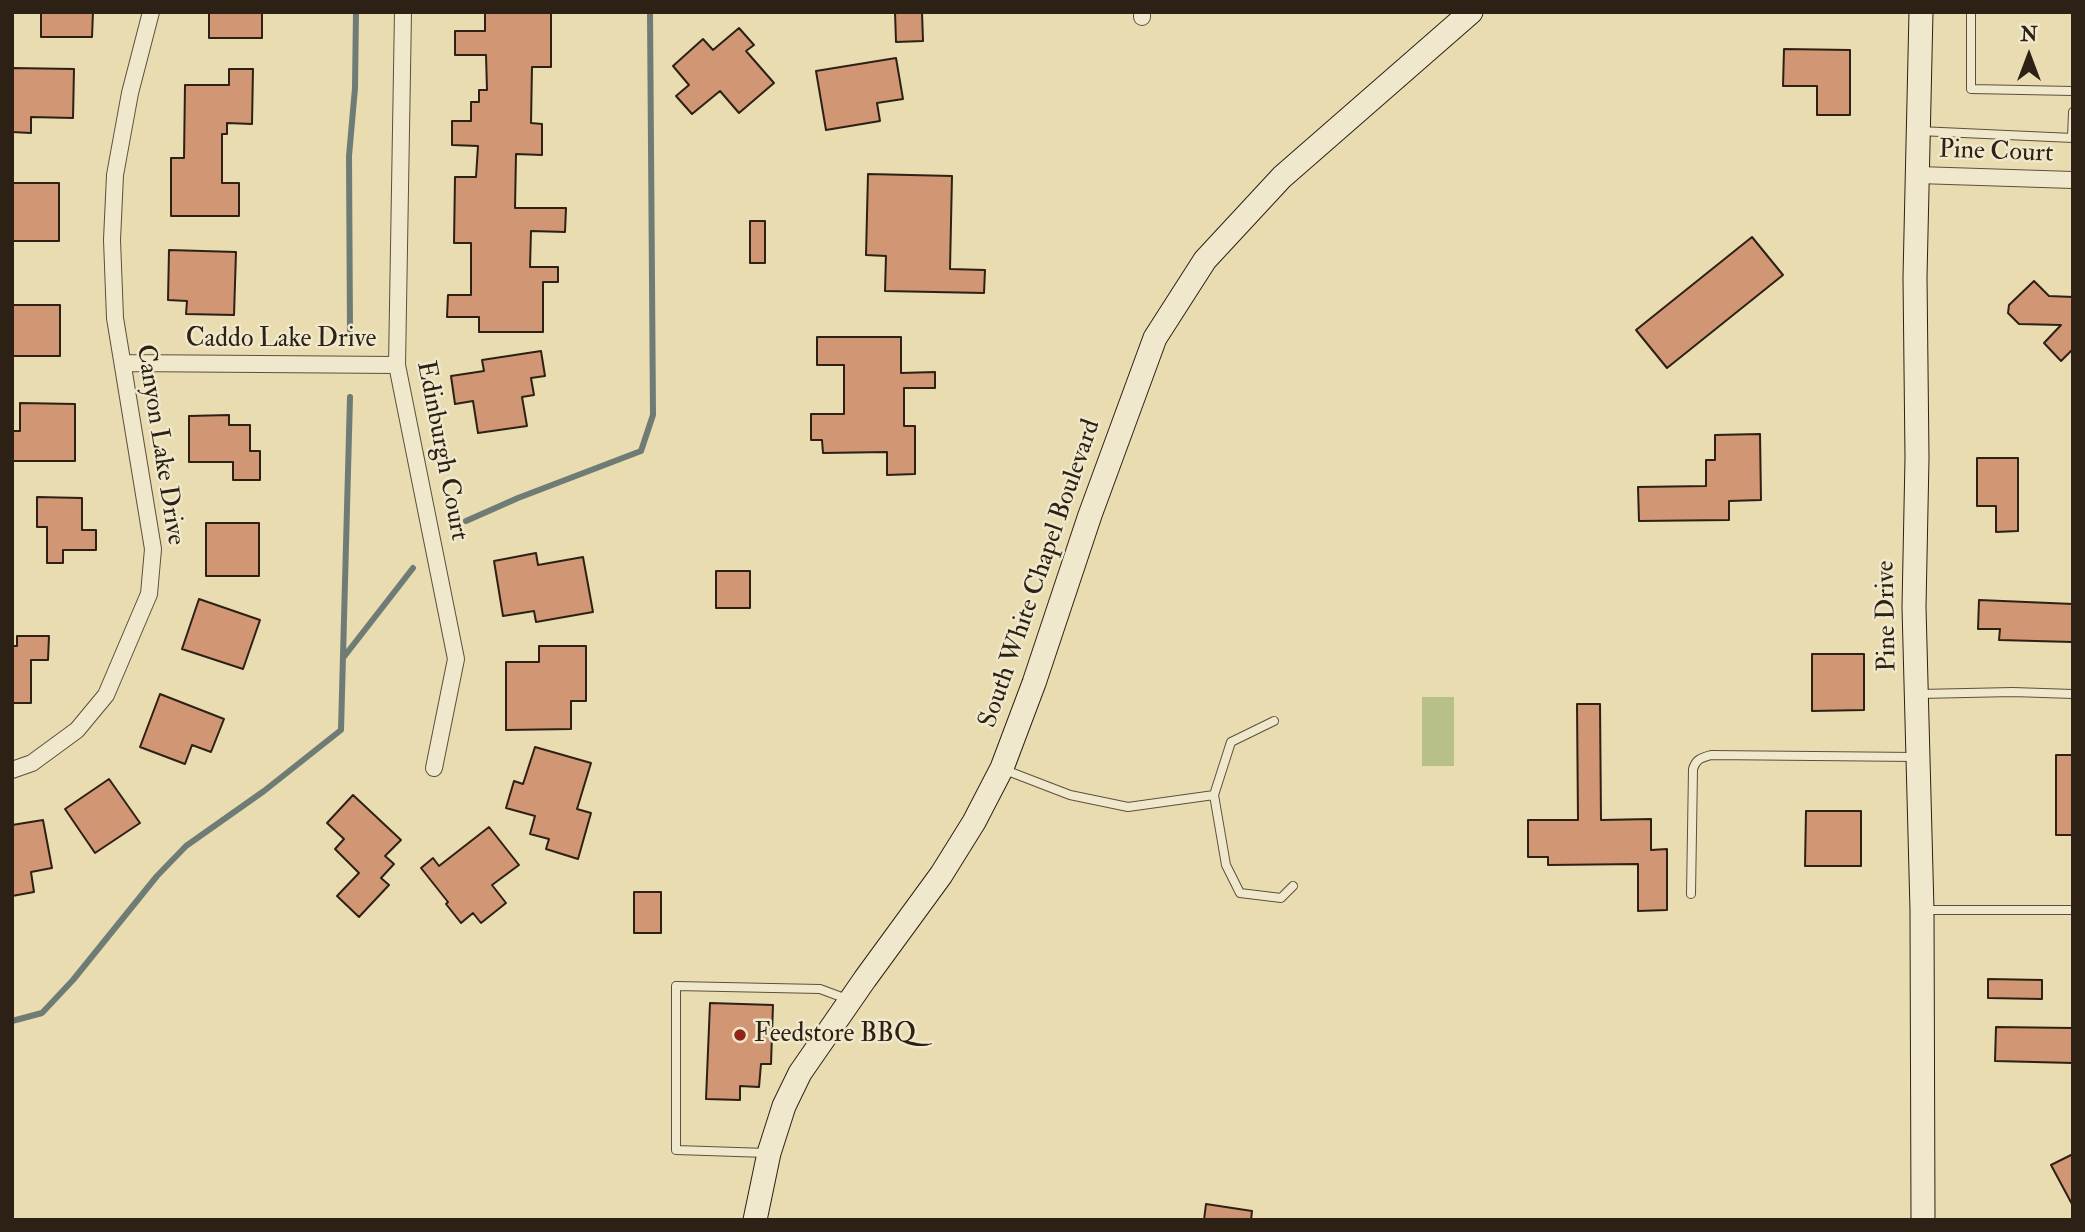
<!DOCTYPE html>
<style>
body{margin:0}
#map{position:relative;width:2085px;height:1232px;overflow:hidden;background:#e8dcb0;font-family:"IM FELL Double Pica",serif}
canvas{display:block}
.frame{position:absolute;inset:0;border:14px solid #2d2115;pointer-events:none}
.north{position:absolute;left:1994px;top:21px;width:70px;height:70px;-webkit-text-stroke:5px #f0e8cc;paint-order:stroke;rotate:0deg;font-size:19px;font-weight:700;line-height:28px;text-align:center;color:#2d2115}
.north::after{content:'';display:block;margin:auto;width:24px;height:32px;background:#2d2115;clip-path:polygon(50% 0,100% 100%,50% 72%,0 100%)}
</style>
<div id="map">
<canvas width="2085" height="1232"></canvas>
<div class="frame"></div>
<div class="north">N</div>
</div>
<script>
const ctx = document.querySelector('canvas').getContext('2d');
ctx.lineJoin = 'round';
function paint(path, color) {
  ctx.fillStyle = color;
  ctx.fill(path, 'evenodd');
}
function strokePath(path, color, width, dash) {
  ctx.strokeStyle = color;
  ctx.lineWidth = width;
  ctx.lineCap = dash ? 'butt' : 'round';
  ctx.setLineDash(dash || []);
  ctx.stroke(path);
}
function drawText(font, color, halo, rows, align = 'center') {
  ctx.font = font + ' "IM FELL Double Pica",serif';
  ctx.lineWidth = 5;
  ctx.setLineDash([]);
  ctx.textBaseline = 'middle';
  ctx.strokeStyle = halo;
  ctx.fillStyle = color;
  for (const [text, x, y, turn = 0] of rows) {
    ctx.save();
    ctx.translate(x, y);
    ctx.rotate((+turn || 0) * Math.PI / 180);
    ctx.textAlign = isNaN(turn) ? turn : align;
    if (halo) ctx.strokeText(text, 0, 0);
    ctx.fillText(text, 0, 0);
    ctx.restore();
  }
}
paint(new Path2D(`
 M1422 697H1454V766H1422Z`), '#b8c08a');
strokePath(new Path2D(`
 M350 334 349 156 355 88 356 12
 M466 521 518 498 641 451 653 415 650 12
 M343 658 413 568
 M12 1021 42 1013 73 980 157 876 186 846 264 791 341 730 350 397`), '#6e7c75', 6);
const building = new Path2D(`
 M41 12H93L92 37H41Z
 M209 12H262V38H209Z
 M485 12H551V67H532L531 123 542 124V155L516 154 515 208H566L565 232 531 231 530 267H558V282H543V332H479V317H447L448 295H471V243H454L455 177H476L478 146 452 145V121H471V102H479V90H487L486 55H455V31H485Z
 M895 12H922L923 41 896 42Z
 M739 28 754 45 746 51 774 83 739 113 720 91 692 114 676 96 689 85 673 66 703 39 713 50Z
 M1784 49 1850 50V115H1817V86H1783Z
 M896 58 903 99 877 103 880 121 826 130 816 71Z
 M12 68 74 69 73 118 31 117V133L12 132Z
 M229 69H253L252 124 227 123V134H222V183H239V216H171V158H184L185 85H229Z
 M868 174 952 176 950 269 985 270 984 293 885 291 886 256 866 255Z
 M12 183H59V241H12Z
 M750 221H765V263H750Z
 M1752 237 1783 275 1667 368 1636 330Z
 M169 250 236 252 234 315 186 314 187 301 168 300Z
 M2034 281 2049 296 2073 297V349L2061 361 2044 343 2061 325 2019 324 2008 313 2009 305Z
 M12 305H60V356H12Z
 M817 337H901V373L935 372V388H904V426H915V474L887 475V452L823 453 822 440H811V414H844V365H817Z
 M541 351 545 376 531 378 534 395 522 397 527 426 478 433 473 401 455 404 451 376 484 371 482 360Z
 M20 403 75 404V461H12V431H20Z
 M229 415V425H250V451H260V480H233V462H189V416Z
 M1760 434 1761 500 1729 501V520L1639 521 1638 487 1706 486V460H1715V435Z
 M1977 458H2018V531L1996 532V506H1977Z
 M37 497 82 498V530H96V550H63V563H47V527H37Z
 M206 523H259V576H206Z
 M536 553 538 565 583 557 593 612 536 622 534 611 503 616 494 561Z
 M716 571H750V608H716Z
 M199 599 260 620 243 669 182 649Z
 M1979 600 2073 604 2072 642 1999 640 2000 629H1978Z
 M17 636H49L48 660H31V703H12V646H17Z
 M539 646H586V701H571V729L506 730V662H539Z
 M1812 654H1864V710L1812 711Z
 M160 694 224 719 211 752 192 745 185 764 140 747Z
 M1577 704H1600L1601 820 1651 819V850L1667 849V910L1638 911V864L1548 865V857H1528V820H1578Z
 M535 747 591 763 577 809 591 813 578 859 546 849 549 839 530 834 535 816 506 808 514 781 523 784Z
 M2056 755H2073V835H2056Z
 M109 779 140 823 95 853 65 809Z
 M353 795 401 840 385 856 394 864 381 878 389 885 359 917 337 896 359 873 335 849 344 839 327 823Z
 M1806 811H1861V866H1805Z
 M43 820 52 868 31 872 34 892 12 896V825Z
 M489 827 519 865 492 885 506 903 481 923 473 913 461 923 446 904 448 902 421 868 433 858 439 866Z
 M634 892H661V933H634Z
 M1988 979 2042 980V999L1988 998Z
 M710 1003 773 1005 771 1064H761L759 1087 740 1086V1100L706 1099Z
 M1996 1027 2073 1028V1063L1995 1061Z
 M2073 1154V1206L2051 1165Z
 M1206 1204 1252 1211 1251 1220H1204Z`);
paint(building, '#d19673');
strokePath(building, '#2d2115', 2);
const lane = new Path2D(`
 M1971 12V89L2073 91
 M1919 131 2073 138
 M2072 138 2073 112
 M1919 694 2013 692 2073 694
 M1274 721 1231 742 1214 795 1226 865 1240 893 1281 898 1293 886
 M1005 770 1070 795 1128 807 1214 795
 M1691 894 1693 769C1696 759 1701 758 1711 755L1916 757
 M1925 910H2073
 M767 1153 676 1150V986L820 989 847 999`);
const street = new Path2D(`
 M403 12 397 365 456 659 434 768
 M1142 17V12
 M1918 175 2073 180
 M123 363 397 365
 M12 770 32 763 77 730 106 695 149 594 153 549 115 318 112 240 115 175 130 93 151 12`);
const secondary = new Path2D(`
 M1921 12 1915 277 1917 458 1914 607 1922 910 1923 1220
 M755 1220 769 1153 784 1106 800 1073 865 979 941 875 974 822 1002 768 1034 683 1090 515 1155 338 1205 260 1282 177 1471 12`);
strokePath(lane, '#5c503c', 10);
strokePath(street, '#5c503c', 18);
strokePath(secondary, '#2d2115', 25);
strokePath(lane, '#f0e8cc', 8);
strokePath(street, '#f0e8cc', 16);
strokePath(secondary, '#f0e8cc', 23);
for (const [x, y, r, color] of [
 [740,1035,7,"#8f2418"]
]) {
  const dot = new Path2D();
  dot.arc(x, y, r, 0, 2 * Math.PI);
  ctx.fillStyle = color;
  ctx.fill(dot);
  strokePath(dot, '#f0e8cc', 2.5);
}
drawText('26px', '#2d2115', '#f0e8cc', [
 ["Pine Court",1996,153,2],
 ["Caddo Lake Drive",281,340],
 ["Canyon Lake Drive",159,445,81],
 ["Edinburgh Court",441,451,79],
 ["South White Chapel Boulevard",1041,574,-71],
 ["Pine Drive",1888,616,-91]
]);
drawText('26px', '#2d2115', '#f0e8cc', [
 ["Feedstore BBQ",754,1035]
], 'left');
</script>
